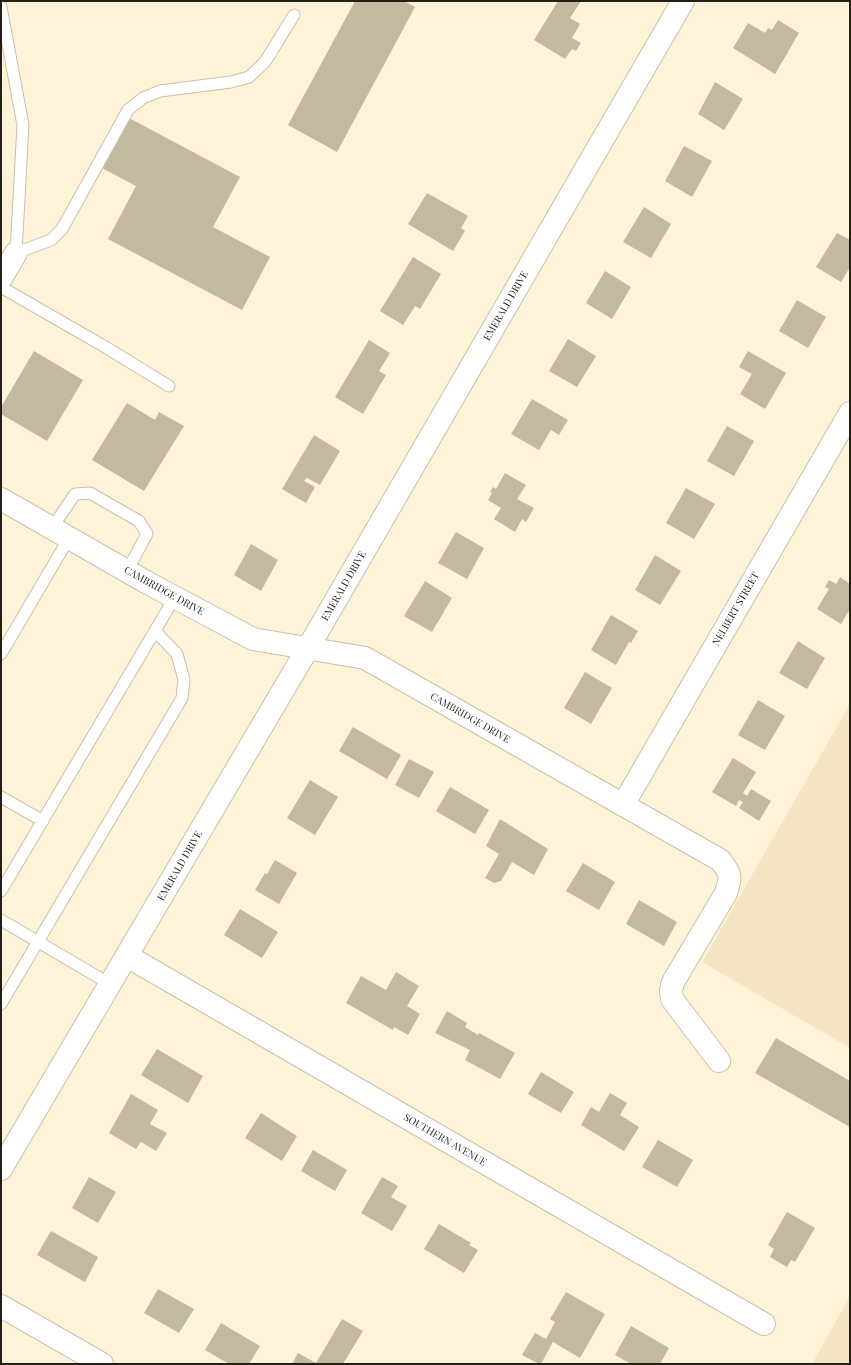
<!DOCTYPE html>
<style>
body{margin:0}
#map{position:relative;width:851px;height:1365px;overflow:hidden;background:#fef3d9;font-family:"Playfair Display",serif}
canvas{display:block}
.frame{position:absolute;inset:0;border:2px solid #241f16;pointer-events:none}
</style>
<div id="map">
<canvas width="851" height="1365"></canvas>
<div class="frame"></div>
</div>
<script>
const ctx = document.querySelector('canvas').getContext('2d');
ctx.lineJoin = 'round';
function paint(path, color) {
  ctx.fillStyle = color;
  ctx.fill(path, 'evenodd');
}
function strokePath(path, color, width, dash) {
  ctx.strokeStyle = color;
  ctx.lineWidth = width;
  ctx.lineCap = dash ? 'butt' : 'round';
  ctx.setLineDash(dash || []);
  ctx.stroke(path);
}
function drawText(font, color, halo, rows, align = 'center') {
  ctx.font = font + ' "Playfair Display",serif';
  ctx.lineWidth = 3;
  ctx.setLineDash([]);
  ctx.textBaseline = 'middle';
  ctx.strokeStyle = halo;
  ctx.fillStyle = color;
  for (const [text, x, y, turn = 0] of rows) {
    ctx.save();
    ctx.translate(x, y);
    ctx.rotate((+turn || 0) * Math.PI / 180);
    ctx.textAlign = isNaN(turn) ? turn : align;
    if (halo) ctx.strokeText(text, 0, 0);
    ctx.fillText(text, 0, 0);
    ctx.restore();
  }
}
paint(new Path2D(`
 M850 704V1048L702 962Z
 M850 1296V1364H812Z`), '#f4e5c5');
paint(new Path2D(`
 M355 1H404L415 7 337 152 288 125Z
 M558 1H581L570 18 580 24 572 38 581 43 576 51 572 49 565 59 534 40Z
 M778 20 799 33 775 74 733 48 748 23 765 33 768 28 772 30Z
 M715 82 743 99 724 130 698 114Z
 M129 118 240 177 213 227 270 257 242 310 108 239 136 186 102 168Z
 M684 146 712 161 692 197 665 181Z
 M427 193 468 216 461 228 465 231 453 251 408 224Z
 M644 207 671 224 651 258 623 242Z
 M837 233 850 240V267L841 282 816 267Z
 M413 257 441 274 420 309 415 306 403 325 380 311Z
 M605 271 631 287 612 319 586 303Z
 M797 300 826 317 808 348 779 331Z
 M568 339 596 356 577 387 549 371Z
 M369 340 390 353 379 371 386 375 363 414 335 397Z
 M34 351 83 380 47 441 1 414V407Z
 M748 351 786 373 765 409 740 394 752 374 739 367Z
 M532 399 568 420 559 435 551 430 539 450 511 434Z
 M127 403 155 420 159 412 184 426 144 491 92 460Z
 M727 426 754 441 734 476 707 461Z
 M314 435 340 451 320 485 307 478 304 481 315 487 306 503 282 489Z
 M505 473 526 485 517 499 534 508 526 522 522 519 515 532 494 519 501 508 488 500 492 493 490 492 493 487 496 489Z
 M686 488 715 504 694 539 666 523Z
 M456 532 484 548 467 579 438 563Z
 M251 544 278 560 261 591 234 575Z
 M655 555 681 571 660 605 635 590Z
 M840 577 850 584V609L841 624 817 609 829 589 825 587 829 580 836 584Z
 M425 581 452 598 432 632 404 616Z
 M611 615 638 631 631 643 629 642 616 665 591 650Z
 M798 641 825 658 807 689 779 673Z
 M585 672 612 688 591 724 564 708Z
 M758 700 785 716 765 750 738 735Z
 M353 727 401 755 387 779 339 751Z
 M733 758 756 772 743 793 747 796 751 789 771 801 759 821 739 808 743 802 739 800 736 806 712 792Z
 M409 759 434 772 419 798 395 785Z
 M310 780 338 797 315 835 287 818Z
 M450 787 489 810 475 834 436 811Z
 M500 819 548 849 534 875 512 862 501 881 494 883 485 878 499 854 486 846Z
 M275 860 297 873 279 904 255 890 265 873 267 874Z
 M583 863 615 882 599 910 566 891Z
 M639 900 677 922 664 946 626 924Z
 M240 909 278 932 262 958 224 935Z
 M396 972 419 986 407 1006 420 1014 408 1035 394 1027 393 1030 346 1003 361 976 386 990Z
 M447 1011 467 1023 465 1027 478 1035 479 1033 515 1053 500 1079 465 1060 470 1050 435 1033Z
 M776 1038 850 1081V1127L755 1073Z
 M157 1049 203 1076 188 1103 141 1075Z
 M541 1072 574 1092 561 1113 528 1094Z
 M610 1093 627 1103 620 1115 639 1127 624 1151 581 1125 591 1107 599 1112Z
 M131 1094 158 1110 150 1124 167 1133 156 1151 141 1142 136 1149 109 1133Z
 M261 1113 297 1136 282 1161 245 1138Z
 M658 1140 693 1160 677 1187 642 1167Z
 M313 1150 347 1170 335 1191 301 1171Z
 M89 1177 116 1192 98 1223 72 1208Z
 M382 1177 398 1186 391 1197 407 1206 392 1231 361 1213Z
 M787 1212 815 1228 795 1262 791 1260 787 1267 770 1257 774 1249 768 1245Z
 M439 1224 471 1243 469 1245 478 1250 464 1273 424 1249Z
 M51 1231 98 1257 85 1282 37 1255Z
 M158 1289 194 1309 179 1333 144 1313Z
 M566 1292 605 1314 580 1358 553 1342 541 1364H539L522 1355 535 1333 546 1339 555 1322 550 1319Z
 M342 1319 363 1331 343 1364H292L298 1353 316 1363Z
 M221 1323 260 1346 249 1364H229L205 1350Z
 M631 1326 669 1348 660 1364H631L615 1355Z`), '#c3b8a0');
const service = new Path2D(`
 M1 7 23 125 16 253 51 240 62 229 128 110 143 98 160 91 231 82 249 77 265 62 294 15
 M1 287 107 348 169 386
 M52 528 75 494 90 493 139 521 147 534 127 571
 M1 654 69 538
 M1 797 43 821
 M1 891 175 597
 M1 920 110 984
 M1 1004 182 698 184 680 177 654 155 631`);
const minor = new Path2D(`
 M1 278 16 253
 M1 499 146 582 253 639 365 658 720 860C732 875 731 876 726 893L673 982 671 990 672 999 719 1061
 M623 805 850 413
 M127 956 764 1324
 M1 1169 308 648 683 1
 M1 1306 102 1364`);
strokePath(service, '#cbc0a7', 13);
strokePath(minor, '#cbc0a7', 24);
strokePath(service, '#fff', 11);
strokePath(minor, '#fff', 22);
drawText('10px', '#241f16', '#fff', [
 ["EMERALD DRIVE",506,306,-60],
 ["EMERALD DRIVE",344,586,-60],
 ["CAMBRIDGE DRIVE",164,591,29],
 ["NELBERT STREET",736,609,-60],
 ["CAMBRIDGE DRIVE",470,718,30],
 ["EMERALD DRIVE",180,866,-60],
 ["SOUTHERN AVENUE",445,1140,30]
]);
</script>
